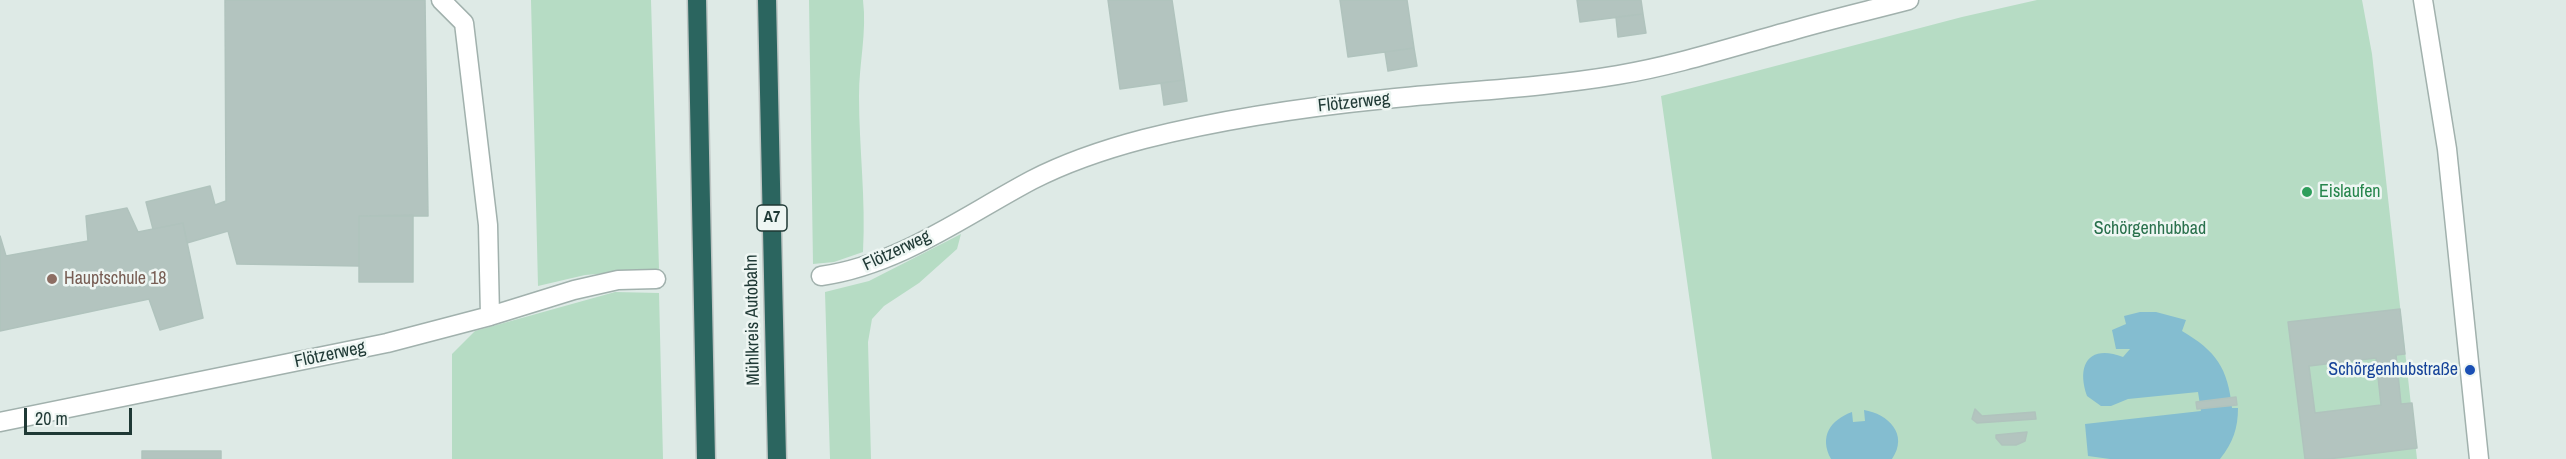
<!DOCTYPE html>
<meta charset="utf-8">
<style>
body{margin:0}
#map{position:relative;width:2566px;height:459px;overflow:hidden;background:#deeae6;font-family:"Archivo Narrow",sans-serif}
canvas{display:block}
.scale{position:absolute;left:24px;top:408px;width:108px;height:27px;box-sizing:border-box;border:3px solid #1f3935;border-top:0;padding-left:8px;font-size:18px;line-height:21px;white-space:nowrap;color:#1f3935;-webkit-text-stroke:4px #eef6f3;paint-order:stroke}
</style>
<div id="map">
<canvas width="2566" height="459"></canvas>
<div class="scale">20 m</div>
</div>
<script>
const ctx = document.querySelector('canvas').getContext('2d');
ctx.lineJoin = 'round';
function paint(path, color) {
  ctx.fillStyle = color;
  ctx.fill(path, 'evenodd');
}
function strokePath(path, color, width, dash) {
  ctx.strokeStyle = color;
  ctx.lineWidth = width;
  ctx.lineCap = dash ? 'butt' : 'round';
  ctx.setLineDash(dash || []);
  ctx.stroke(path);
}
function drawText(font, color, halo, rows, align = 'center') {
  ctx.font = font + ' "Archivo Narrow",sans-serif';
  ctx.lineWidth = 5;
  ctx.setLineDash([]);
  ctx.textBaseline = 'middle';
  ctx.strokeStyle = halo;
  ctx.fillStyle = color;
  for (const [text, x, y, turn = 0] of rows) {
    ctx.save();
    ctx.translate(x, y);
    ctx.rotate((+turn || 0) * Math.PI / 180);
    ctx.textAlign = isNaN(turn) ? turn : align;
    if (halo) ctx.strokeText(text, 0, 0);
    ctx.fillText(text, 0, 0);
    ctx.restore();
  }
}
paint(new Path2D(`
 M531 0H651L659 269 585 275 538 286Z
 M809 0H863C867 33 859 63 859 96 859 148 866 199 863 252L834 262 813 264Z
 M2037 0H2362L2372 54 2417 459H1712L1661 96 1962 17Z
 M961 234 957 249 919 283 884 306 872 319 868 342 871 459H830L825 292 869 281Z
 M615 292 659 293 663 459H452V354L475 331Z`), '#b6dcc4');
paint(new Path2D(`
 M2140 312H2156L2186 320 2182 331C2216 351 2228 368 2232 408H2238C2238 428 2233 443 2220 459H2110L2088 456 2085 424 2201 411 2198 392 2128 399 2111 406H2101L2087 396C2076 365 2089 344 2123 357L2130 349H2116L2112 330 2126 324 2124 316Z
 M1864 410C1888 414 1909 434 1892 459H1831C1819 437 1830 420 1852 412L1853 422 1865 421Z`), '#84bdd0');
const building = new Path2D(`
 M225 0H425L428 216H359V266L237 264 228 231 187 243 183 223 153 229 146 202 210 186 215 205 226 201Z
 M1108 0H1172L1184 80 1120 89Z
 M1340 0H1407L1414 48 1348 57Z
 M1577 0H1641L1643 14 1580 22Z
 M1643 14 1646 33 1618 37 1616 17Z
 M1414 48 1417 66 1388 71 1385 52Z
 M1184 80 1187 101 1164 105 1161 83Z
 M127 208 138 232 183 223 203 318 160 330 149 299 0 331V236L6 256 88 241 86 216Z
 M413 215V282H359V216Z
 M2400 309 2405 354 2396 355 2401 404 2412 403 2417 448 2328 459H2305L2288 322ZM2376 358 2381 405 2315 413 2309 366Z
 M2236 397 2237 405 2197 409 2196 402Z
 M1975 409 1982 416 2035 412 2036 419 1977 423 1972 419Z
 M2027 432 2025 441 2016 445H2002L1996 438V435Z
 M142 451H221V459H142Z`);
paint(building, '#b3c4bf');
strokePath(building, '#b0c3bd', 1.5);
const minor = new Path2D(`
 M441 0 464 23 488 225 490 316
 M2423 0 2447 149 2479 459
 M821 276C899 265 964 216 1032 180 1067 162 1106 149 1144 139 1223 119 1305 107 1386 99 1463 91 1541 88 1618 75 1678 65 1735 46 1794 30 1832 19 1871 10 1909 0
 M0 422 387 343 490 316 574 290 618 280 656 279`);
const highway = new Path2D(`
 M697 0 706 459
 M767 0 777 459`);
strokePath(minor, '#a1b1ad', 21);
strokePath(highway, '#bcc4c2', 21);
strokePath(minor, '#fff', 18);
strokePath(highway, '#2b655f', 18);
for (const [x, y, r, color] of [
 [2307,192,6,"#2e9e5b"],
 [52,279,6,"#8d6e63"],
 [2470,370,6,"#1a4fb4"]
]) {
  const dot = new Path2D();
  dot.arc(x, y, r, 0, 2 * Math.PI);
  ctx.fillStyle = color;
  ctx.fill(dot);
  strokePath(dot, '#eef6f3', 2);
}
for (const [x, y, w] of [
 [772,218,30]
]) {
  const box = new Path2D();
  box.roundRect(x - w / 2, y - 13, w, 26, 4.5);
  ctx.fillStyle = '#eef6f3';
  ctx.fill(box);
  strokePath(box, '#1f3935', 1.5);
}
drawText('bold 16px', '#1f3935', null, [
 ["A7",772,218]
]);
drawText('18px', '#1f3935', '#eef6f3', [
 ["Flötzerweg",1354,103,-6],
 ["Flötzerweg",897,251,-25],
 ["Mühlkreis Autobahn",753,320,-91],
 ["Flötzerweg",330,355,-12]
]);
drawText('18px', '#27864d', '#eef6f3', [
 ["Eislaufen",2319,192]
], 'left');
drawText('18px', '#29704c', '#eef6f3', [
 ["Schörgenhubbad",2150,229]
]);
drawText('18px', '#785e54', '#eef6f3', [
 ["Hauptschule 18",64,279]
], 'left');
drawText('18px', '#164399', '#eef6f3', [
 ["Schörgenhubstraße",2458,370]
], 'right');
</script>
